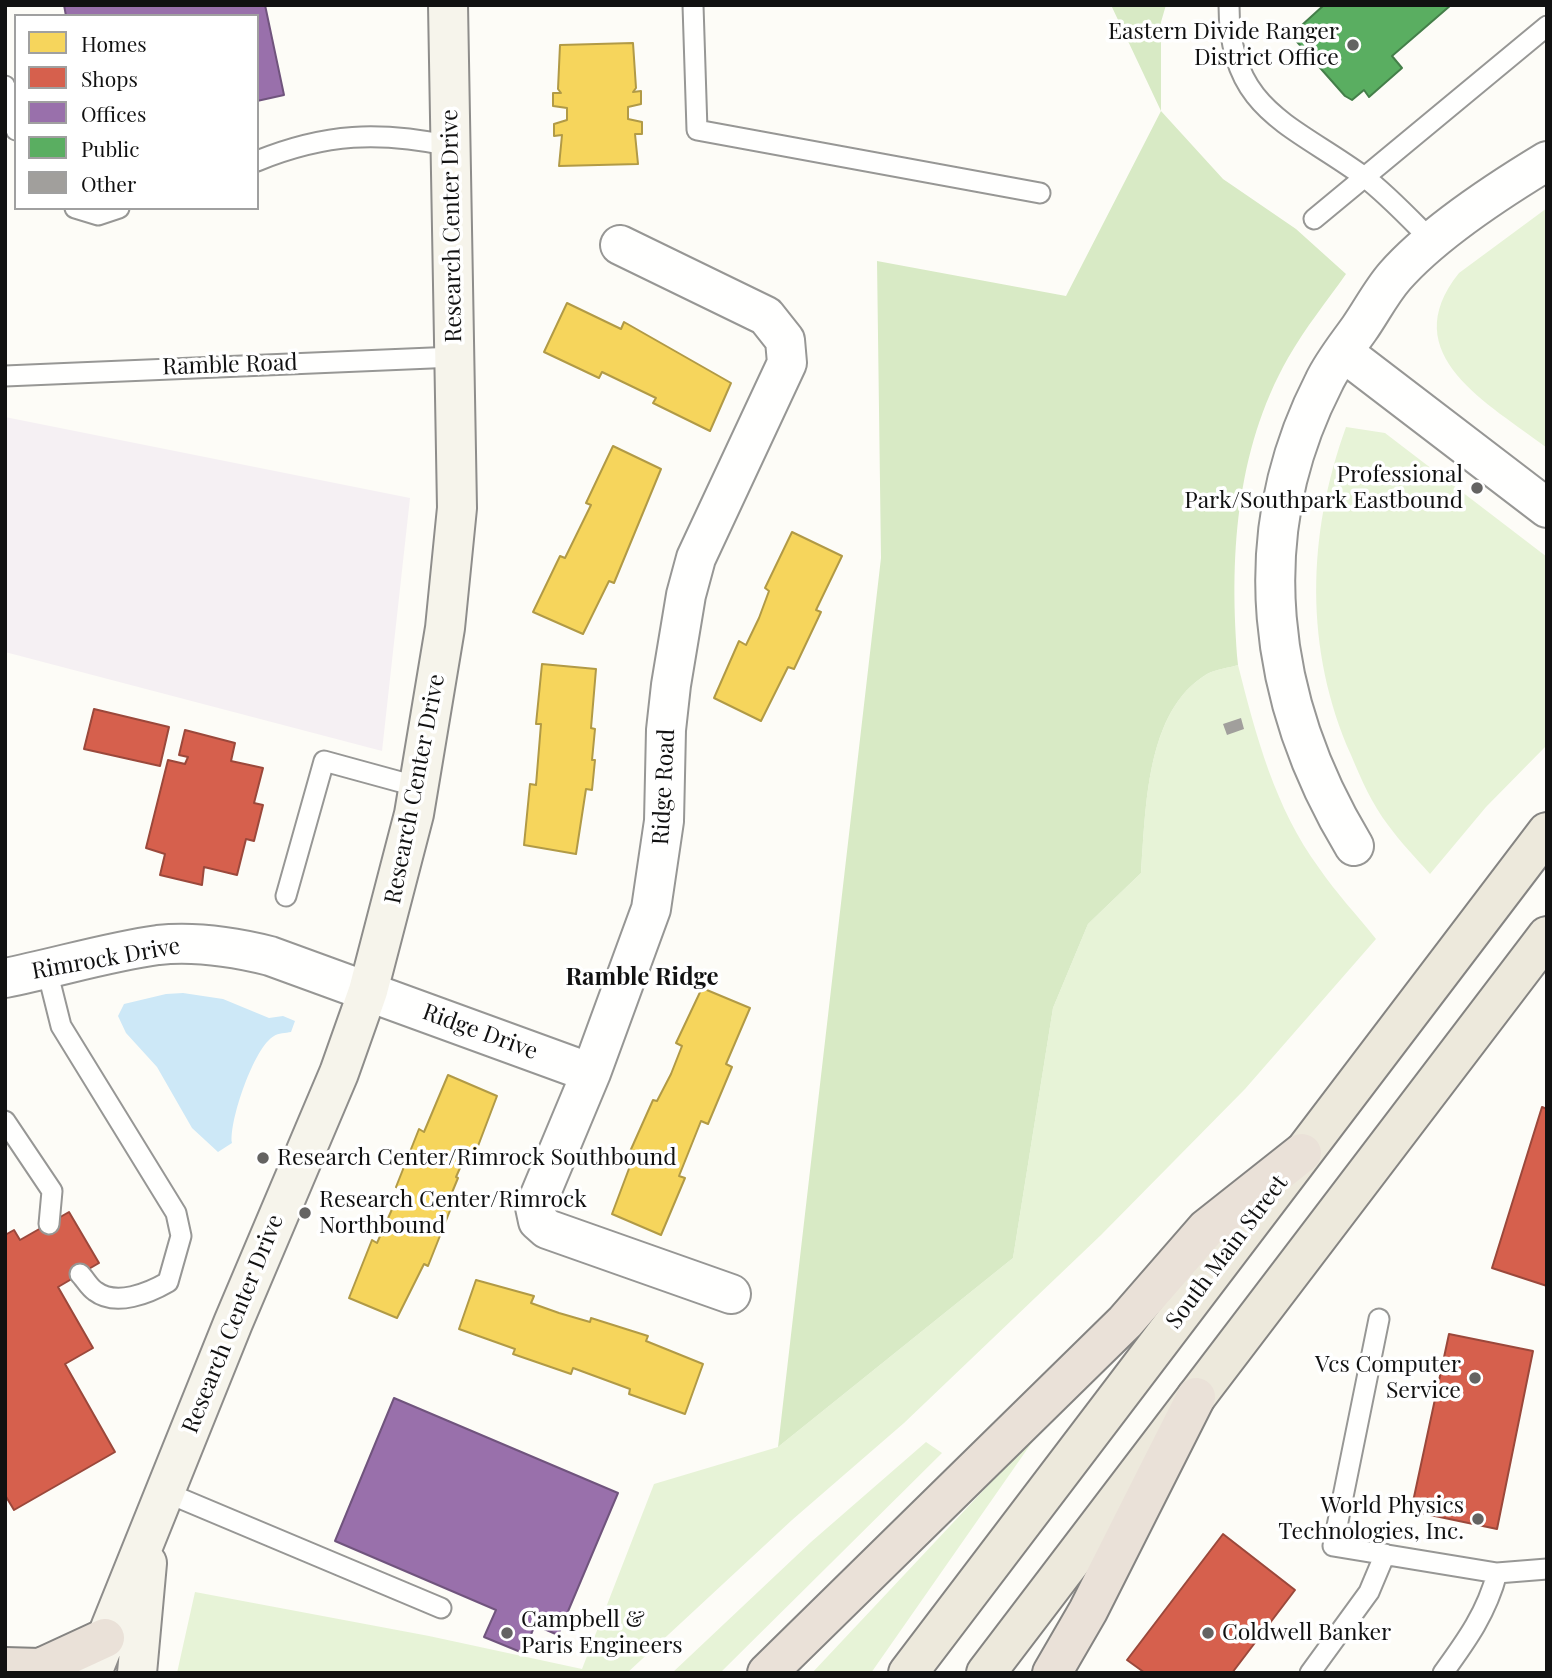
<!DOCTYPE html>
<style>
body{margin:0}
#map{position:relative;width:1552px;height:1678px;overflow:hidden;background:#fdfcf7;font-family:"Playfair Display",serif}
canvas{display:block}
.frame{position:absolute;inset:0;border:7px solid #111;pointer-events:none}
.legend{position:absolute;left:14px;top:14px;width:245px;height:196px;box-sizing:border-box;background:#fff;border:2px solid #a0a0a0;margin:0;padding:9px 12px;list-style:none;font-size:21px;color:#111}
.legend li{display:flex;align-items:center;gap:14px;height:35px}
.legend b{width:35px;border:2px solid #a0a0a0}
</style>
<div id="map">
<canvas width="1552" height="1678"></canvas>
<div class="frame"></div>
<ul class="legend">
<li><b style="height:19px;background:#f6d55c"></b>Homes</li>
<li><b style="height:19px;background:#d6604d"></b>Shops</li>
<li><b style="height:19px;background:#9970ab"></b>Offices</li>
<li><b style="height:19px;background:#5aae61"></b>Public</li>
<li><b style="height:19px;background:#a19f9c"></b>Other</li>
</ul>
</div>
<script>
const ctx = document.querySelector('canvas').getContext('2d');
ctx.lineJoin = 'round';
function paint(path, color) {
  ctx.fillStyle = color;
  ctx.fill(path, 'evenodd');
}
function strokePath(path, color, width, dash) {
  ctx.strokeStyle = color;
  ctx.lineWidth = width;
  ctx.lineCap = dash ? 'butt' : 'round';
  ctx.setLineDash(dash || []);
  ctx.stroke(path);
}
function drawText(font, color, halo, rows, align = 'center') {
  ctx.font = font + ' "Playfair Display",serif';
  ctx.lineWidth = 7;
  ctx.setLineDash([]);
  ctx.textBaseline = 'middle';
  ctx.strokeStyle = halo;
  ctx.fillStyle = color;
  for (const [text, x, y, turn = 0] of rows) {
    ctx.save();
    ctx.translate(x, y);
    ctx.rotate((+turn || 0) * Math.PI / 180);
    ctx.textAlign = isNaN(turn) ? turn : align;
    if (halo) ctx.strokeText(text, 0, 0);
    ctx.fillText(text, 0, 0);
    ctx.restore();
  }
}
paint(new Path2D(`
 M5 417 410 498 382 751 5 652Z`), '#f5f0f3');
paint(new Path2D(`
 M1547 208V448C1490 404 1393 355 1459 273Z
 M1346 427 1385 433 1547 557V745L1486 807 1430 874C1416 858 1401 843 1388 825 1372 804 1361 779 1351 755 1304 649 1307 535 1346 427Z
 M1238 665C1256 736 1275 808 1319 868 1336 893 1357 915 1376 939L1245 1089 1101 1235 904 1423 792 1520 627 1673H177L195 1592 429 1636 582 1669 654 1484 778 1447 1013 1258 1053 1008 1088 924 1141 873C1146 810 1145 711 1207 674 1216 669 1229 668 1238 665Z
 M1042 1428 871 1673H812Z
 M926 1442 942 1453 720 1673H672L811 1542Z`), '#e7f3d7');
paint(new Path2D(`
 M1111 5H1166L1161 22V111L1223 179 1296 229 1346 274C1327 301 1305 328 1288 358 1235 451 1229 561 1238 665 1229 668 1216 669 1207 674 1145 711 1146 810 1141 873L1088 924 1053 1008 1013 1258 778 1447 881 558 877 261 1066 296 1161 111Z`), '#d8eac5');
paint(new Path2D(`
 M183 993 223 999 269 1018 283 1016 295 1021 291 1032C286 1033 278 1033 274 1036 254 1047 229 1121 232 1143L218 1152 192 1128 157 1067 126 1033 118 1016 124 1004 166 994Z`), '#cde8f7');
const homes = new Path2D(`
 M633 43 636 88 633 92 641 91V104L628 107V119L642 122V134H635L638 164 559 166 562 135 554 136V124L567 120V108L553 106V93H561L558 89 560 45Z
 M567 303 621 329 624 322 731 383 710 431 653 403 656 398 602 372 599 378 544 352Z
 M613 446 661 469 614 583 609 581 583 634 533 612 560 556 565 558 591 505 586 503Z
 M792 532 842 556 816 610 821 612 794 669 788 667 761 721 714 698 739 641 746 645 759 618 769 591 765 588Z
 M542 664 596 669 591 728 595 729 592 760H595L592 790 586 789 576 854 524 845 530 784 536 785 541 724H536Z
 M702 988 750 1008 726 1064 732 1067 708 1124 701 1121 679 1176 685 1178 661 1235 612 1214 633 1158 628 1156 653 1100 657 1101 671 1074 682 1046 676 1043Z
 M448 1075 497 1096 475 1154 468 1150 456 1177 458 1178 446 1207 451 1208 428 1266 424 1264 397 1318 349 1298 372 1240 377 1243 401 1189 396 1187 419 1129 424 1132Z
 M476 1280 534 1296 531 1303 559 1313 590 1322 591 1318 648 1336 646 1341 703 1364 685 1414 629 1394 630 1389 573 1368 571 1374 513 1354 515 1349 459 1329Z`);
paint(homes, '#f6d55c');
strokePath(homes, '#b19a46', 2);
const shops = new Path2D(`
 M94 709 169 727 160 766 84 749Z
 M185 730 235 743 231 761 263 768 254 803 263 805 254 841 246 839 237 875 204 867 202 885 160 875 165 854 146 848 168 760 185 764 188 757 179 755Z
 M1542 1107 1547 1109V1286L1492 1268Z
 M69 1212 99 1263 58 1287 93 1348 65 1364 115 1452 14 1510 5 1495V1235L14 1230 20 1240Z
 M1449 1334 1533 1351 1497 1529 1411 1511Z
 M1223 1534 1295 1590 1232 1673H1145L1127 1660Z`);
paint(shops, '#d6604d');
strokePath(shops, '#9b483b', 2);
const offices = new Path2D(`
 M64 5H265L284 95 257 101V16H66Z
 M394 1398 618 1493 558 1635 535 1625 523 1653 484 1637 496 1610 335 1541Z`);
paint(offices, '#9970ab');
strokePath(offices, '#70547d', 2);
const public = new Path2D(`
 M1324 5H1451L1392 56 1402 68 1369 97 1364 90 1352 100 1345 96 1291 35Z`);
paint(public, '#5aae61');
strokePath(public, '#447f49', 2);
paint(new Path2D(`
 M1241 718 1244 729 1227 735 1223 724Z`), '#a19f9c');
const lane = new Path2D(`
 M693 5 697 130 1040 193
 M1229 5C1229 110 1290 123 1363 176 1388 195 1411 220 1433 242
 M5 86 16 130
 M257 161C326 133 379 131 451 146
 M75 208 98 215 119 208
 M1314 219 1547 26
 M5 376 455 357
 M286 896 324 761 419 787
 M47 970 61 1026 176 1213 181 1236 168 1282C149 1293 116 1307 95 1291 89 1287 85 1279 80 1274
 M5 1121 52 1191 49 1224
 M1379 1319 1333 1546 1497 1573 1547 1569
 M165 1492 441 1608
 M1310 1673 1369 1592 1385 1554
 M1443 1673C1467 1640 1487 1612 1497 1573`);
const street = new Path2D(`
 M620 245 766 316 785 340 787 363 696 558 686 595 671 685 666 730 664 821 651 909 591 1073 535 1207 538 1221 547 1229 731 1294
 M1343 352 1547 508
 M1354 846C1267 702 1245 536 1324 382 1333 363 1347 346 1359 329 1371 312 1381 292 1395 276 1432 234 1499 190 1547 161
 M5 978C56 968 107 952 158 945 196 941 234 947 270 956L591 1073`);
const secondary = new Path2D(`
 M92 1673 233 1323 339 1073 368 991 414 814 445 628 457 508 448 5
 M137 1673 147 1563`);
const primary = new Path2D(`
 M908 1673 1547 832
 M986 1673 1547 936`);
const highway = new Path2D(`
 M5 1667 40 1668 105 1638
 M767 1673 1125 1322 1206 1229 1302 1153
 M1052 1673 1088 1611 1196 1397`);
strokePath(lane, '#979795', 23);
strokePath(street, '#979795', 42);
strokePath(secondary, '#8e8d8b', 42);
strokePath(primary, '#858482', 42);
strokePath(highway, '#858482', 42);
strokePath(lane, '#fffffe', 19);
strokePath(street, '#fffffe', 38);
strokePath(secondary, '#f6f4eb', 38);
strokePath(primary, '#ede9dc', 38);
strokePath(highway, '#eae1d8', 38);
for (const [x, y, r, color] of [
 [1353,45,7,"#646362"],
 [1477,488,7,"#646362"],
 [263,1158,7,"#646362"],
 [305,1213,7,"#646362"],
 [1475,1378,7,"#646362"],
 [1478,1519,7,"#646362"],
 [507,1633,7,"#646362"],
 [1208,1633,7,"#646362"]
]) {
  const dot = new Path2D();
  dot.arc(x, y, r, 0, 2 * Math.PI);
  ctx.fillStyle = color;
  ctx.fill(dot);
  strokePath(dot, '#fff', 2.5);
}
drawText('23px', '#111', '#fff', [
 ["Eastern Divide Ranger",1339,32],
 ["District Office",1339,58],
 ["Professional",1463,475],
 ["Park/Southpark Eastbound",1463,501],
 ["Research Center/Rimrock Southbound",277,1158,"left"],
 ["Research Center/Rimrock",319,1200,"left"],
 ["Northbound",319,1226,"left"],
 ["Vcs Computer",1461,1365],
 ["Service",1461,1391],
 ["World Physics",1464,1506],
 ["Technologies, Inc.",1464,1532],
 ["Campbell &",521,1620,"left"],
 ["Paris Engineers",521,1646,"left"],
 ["Coldwell Banker",1222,1633,"left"]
], 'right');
drawText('23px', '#111', '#fff', [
 ["Research Center Drive",452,226,-91],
 ["Ramble Road",230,365,-2],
 ["Ridge Road",664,787,-87],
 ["Research Center Drive",415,789,-79],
 ["Rimrock Drive",106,959,-10],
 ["Ridge Drive",480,1032,20],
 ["South Main Street",1227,1252,-53],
 ["Research Center Drive",233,1324,-68]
]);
drawText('bold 24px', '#111', '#fff', [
 ["Ramble Ridge",642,978]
]);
</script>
